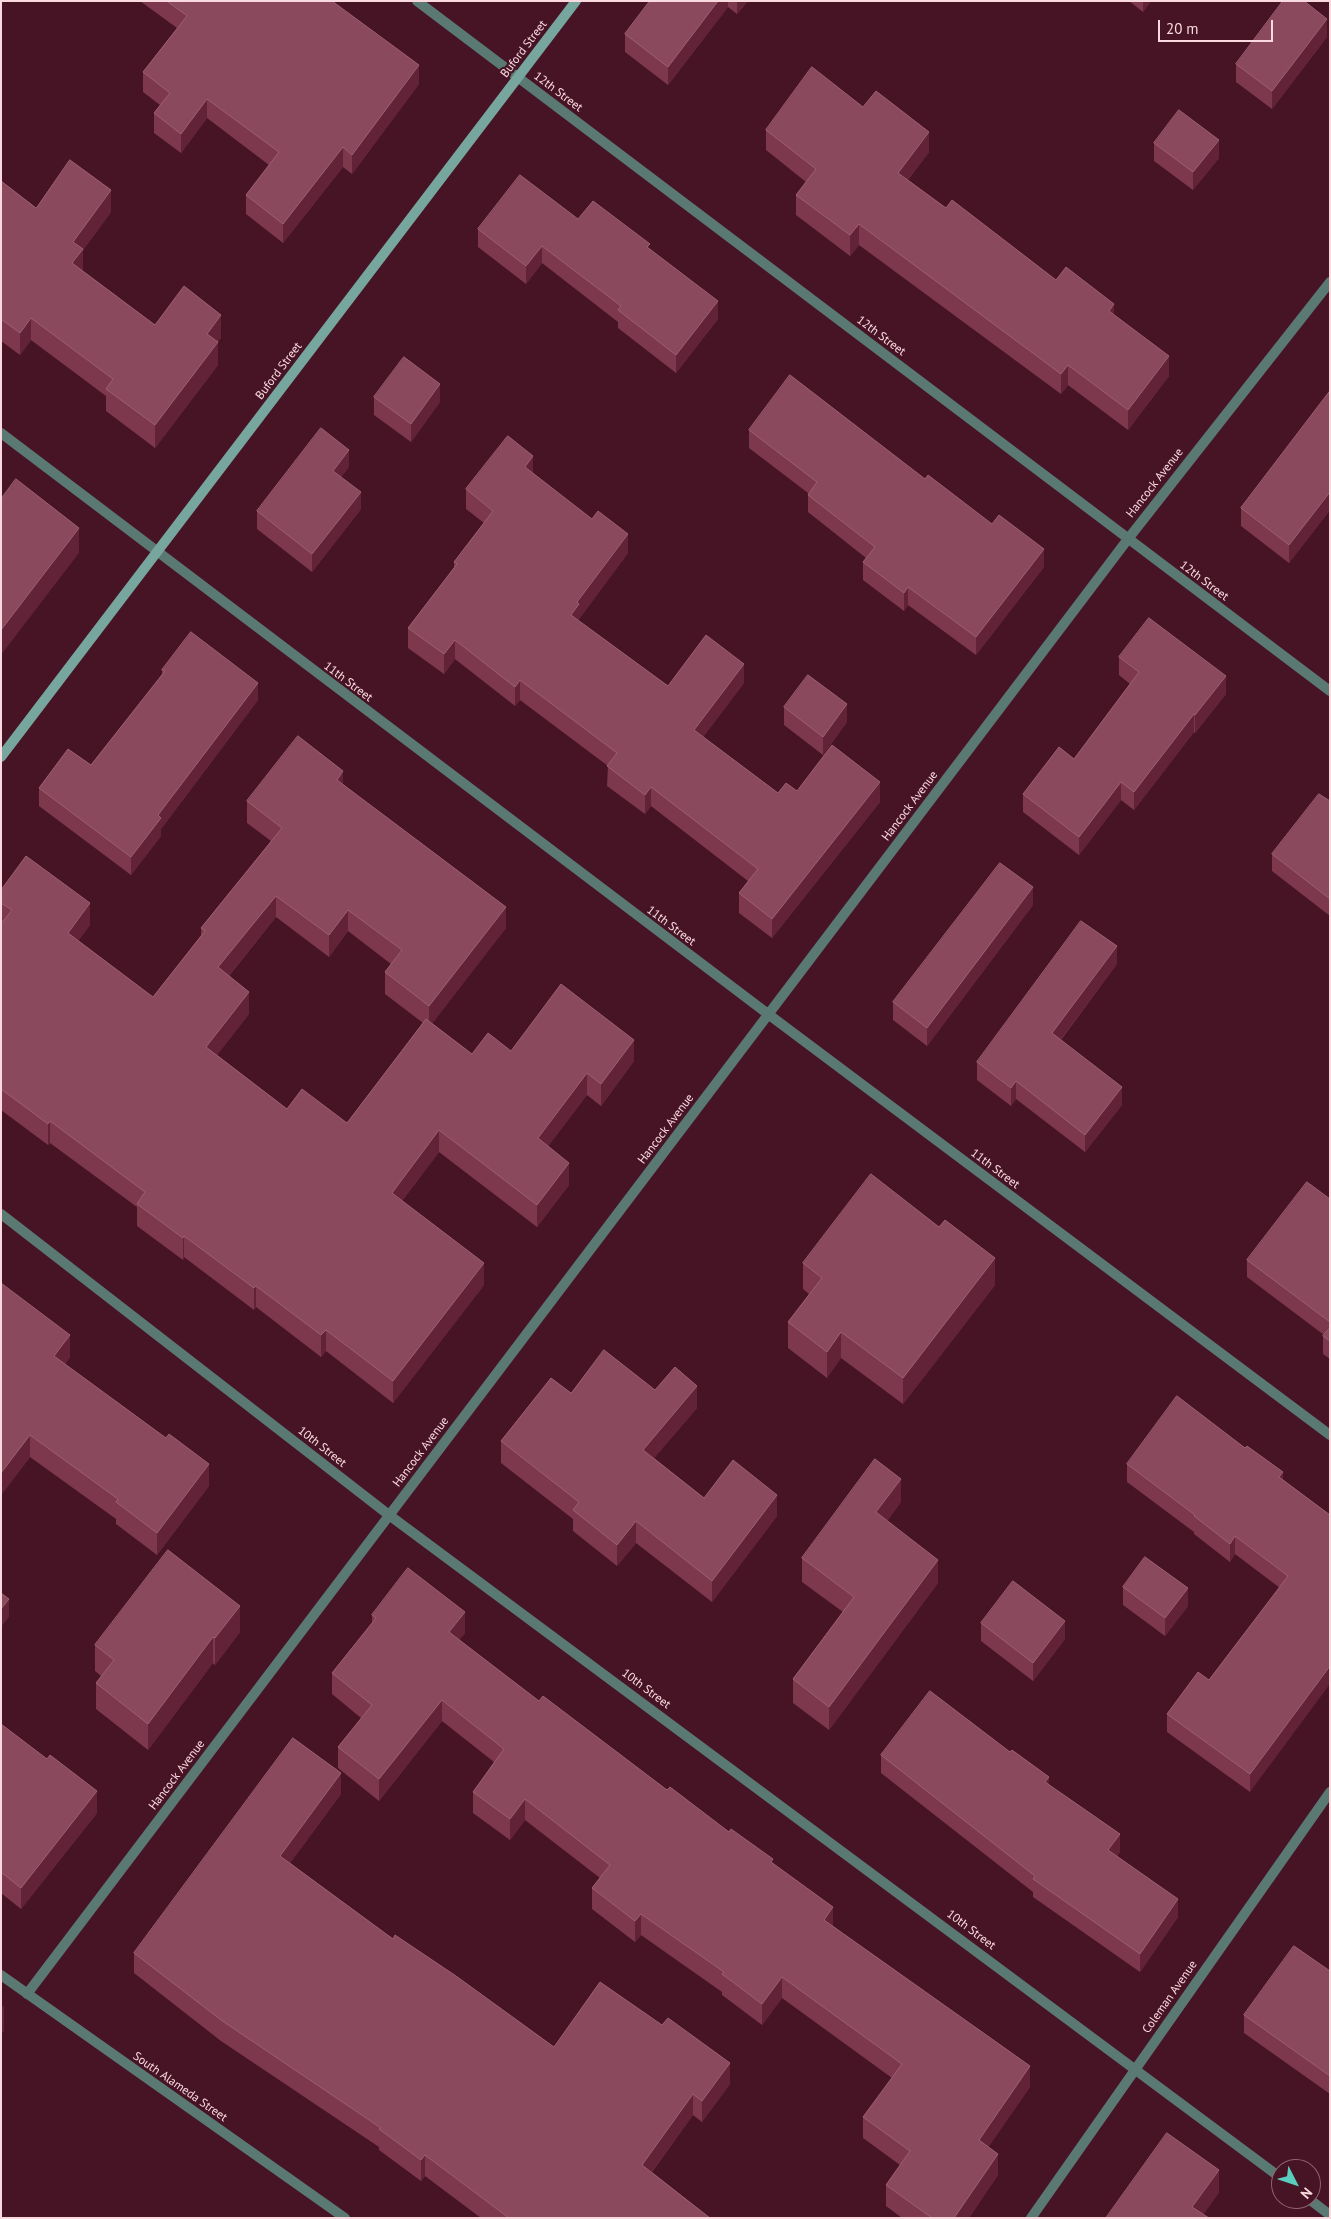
<!DOCTYPE html>
<style>
body{margin:0}
#map{position:relative;width:1331px;height:2219px;overflow:hidden;background:#461425;font-family:"PT Sans",sans-serif}
canvas{display:block}
.frame{position:absolute;inset:0;border:2px solid #fbd9e0;pointer-events:none}
.north{position:absolute;left:1271px;top:2159px;width:50px;height:50px;box-sizing:border-box;background:#461425;border:1px solid #8e6370;border-radius:50%;rotate:131deg;font-size:14px;font-weight:700;line-height:20px;text-align:center;color:#fbd9e0}
.north::after{content:'';display:block;margin:auto;width:18px;height:22px;background:#5acebe;clip-path:polygon(50% 0,100% 100%,50% 72%,0 100%)}
.scale{position:absolute;left:1158px;top:20px;width:115px;height:22px;box-sizing:border-box;border:2px solid #fbd9e0;border-top:0;padding-left:6px;font-size:15px;line-height:18px;white-space:nowrap;color:#fbd9e0;-webkit-text-stroke:4px #461425;paint-order:stroke}
</style>
<div id="map">
<canvas width="1331" height="2219"></canvas>
<div class="frame"></div>
<div class="north">N</div>
<div class="scale">20 m</div>
</div>
<script>
const ctx = document.querySelector('canvas').getContext('2d');
ctx.lineJoin = 'round';
function strokePath(path, color, width, dash) {
  ctx.strokeStyle = color;
  ctx.lineWidth = width;
  ctx.lineCap = dash ? 'butt' : 'round';
  ctx.setLineDash(dash || []);
  ctx.stroke(path);
}
function paint(path, color) {
  ctx.fillStyle = color;
  ctx.fill(path, 'evenodd');
}
function drawText(font, color, halo, rows, align = 'center') {
  ctx.font = font + ' "PT Sans",sans-serif';
  ctx.lineWidth = 4.5;
  ctx.setLineDash([]);
  ctx.textBaseline = 'middle';
  ctx.strokeStyle = halo;
  ctx.fillStyle = color;
  for (const [text, x, y, turn = 0] of rows) {
    ctx.save();
    ctx.translate(x, y);
    ctx.rotate((+turn || 0) * Math.PI / 180);
    ctx.textAlign = isNaN(turn) ? turn : align;
    if (halo) ctx.strokeText(text, 0, 0);
    ctx.fillText(text, 0, 0);
    ctx.restore();
  }
}
strokePath(new Path2D(`
 M417 1 1330 691
 M1 433 768 1014 1330 1435
 M1 1214 389 1515 1281 2178
 M1 1975 345 2218
 M27 1994 1128 539 1330 282
 M1309 2199 1330 2215
 M1031 2218 1330 1792`), '#5b7973', 10);
strokePath(new Path2D(`
 M1 757 576 1`), '#76a69e', 10);
paint(new Path2D(`
 M140 1H332L419 84 352 174 343 167 283 243 246 214V195L269 165 207 118 181 153 154 133V113L160 105 143 92V72L177 28Z
 M650 1H748L737 14 728 7 668 85 625 52V34Z
 M1129 1H1151L1143 12Z
 M1327 37 1272 109 1236 82V64Z
 M863 107 929 152 908 180 946 208 1056 280 1114 315 1169 376 1128 430 1068 385 1061 394 859 245 850 256 796 215V195L806 182 766 150V130Z
 M1154 143 1219 158 1193 190 1154 161Z
 M1 181 36 208 111 212 83 250V271L155 325 221 337 218 342V365L155 448 106 411V396L31 340 20 355 1 341Z
 M578 219 650 249 718 319 676 373 618 328V322L542 263 526 284 478 247V229Z
 M1330 391V510L1289 563 1241 526V508Z
 M374 397 440 402 411 442 374 415Z
 M749 430 925 479 1044 567 976 655 908 605 904 611 863 580V562L866 558 808 512V493L749 448Z
 M349 467 341 477 361 509 312 572 257 529V511Z
 M533 473 628 553 579 619V621L668 686 744 683 703 737 778 793 797 791 880 802 772 938 739 913V893L748 881 651 806 645 814 607 786 608 766 520 700 515 706 455 659 444 674 408 648V628L454 568V562L484 523 466 509V489Z
 M1119 657 1226 694 1195 733 1194 732 1134 810 1121 800 1079 855 1023 812V794L1074 759 1130 684 1119 675Z
 M162 670 258 700 161 829V836L131 875 39 806V788L91 765 162 675Z
 M784 707 847 722 823 755 784 725Z
 M343 784 506 928 432 1023 472 1054 511 1051 634 1061 601 1106 587 1095 548 1146 569 1185 537 1227 439 1152 402 1201 484 1285 393 1403 326 1351 321 1357 256 1307 254 1310 184 1257 183 1260 137 1226V1207L50 1143 48 1145 1 1110V890L90 925 78 941 153 997 201 936V928L271 841 247 823V801ZM276 917 329 957 348 931 391 964 385 972V994L423 1023 347 1123 287 1109 217 1055 249 1014 229 976Z
 M1330 801V916L1272 871V854Z
 M1033 905 927 1046 893 1020V1002Z
 M1117 964 1061 1040 1122 1105 1085 1152 1016 1099 1011 1106 977 1080V1062Z
 M1330 1199V1359L1323 1354V1336L1324 1335 1247 1277V1260Z
 M803 1263 995 1285 903 1404 841 1358 827 1378 788 1348V1322L809 1294 803 1289Z
 M1 1283 70 1357 65 1364 209 1486 157 1555 116 1524V1519L30 1457 1 1495Z
 M655 1390 697 1408 654 1458 704 1498 777 1516 712 1602 636 1543 617 1566 573 1531V1519L501 1463V1441L571 1393Z
 M1127 1464 1283 1480 1330 1515 1250 1792 1167 1732V1714L1209 1680 1280 1588 1235 1554 1230 1562 1194 1534V1532L1127 1482Z
 M901 1502 887 1521 938 1583 829 1730 793 1703V1679L843 1612 802 1582V1558Z
 M1123 1587 1188 1606 1165 1636 1123 1605Z
 M372 1615 465 1633 459 1640 539 1701 667 1790 729 1832 773 1863 833 1926 1030 2087 988 2147 998 2175 969 2218H902L886 2206V2185L900 2165 863 2138V2117L892 2078 782 1998 762 2025 722 1995V1992L641 1935 635 1942 592 1909V1888L600 1878 525 1820 510 1840 473 1813V1792L494 1762 442 1721 379 1801 338 1768V1747L361 1718 332 1694V1673L372 1623Z
 M981 1623 1065 1639 1033 1681 981 1641Z
 M240 1632 215 1665 213 1663 148 1750 96 1709V1683L101 1676 95 1671V1645Z
 M1 1724 97 1813 21 1909 1 1893Z
 M881 1755 1049 1785 1120 1852 1117 1856 1178 1917 1140 1972 1033 1897V1892L881 1773Z
 M341 1794 290 1863 393 1939 554 2047 730 2084 702 2122 693 2115 652 2172 710 2218H481L425 2176 421 2181 379 2150V2147L221 2041 134 1973V1953Z
 M1330 1971V2094L1244 2033V2015Z`), '#7d384e');
paint(new Path2D(`
 M718 1H728V7L668 85V67Z
 M737 1H748L737 14Z
 M1143 1H1151L1143 12Z
 M1327 19V37L1272 109V91Z
 M419 65V84L352 174V155Z
 M207 99V118L181 153V134Z
 M929 132V152L898 193V173Z
 M1219 140V158L1193 190V172Z
 M343 147V167L283 243V224Z
 M111 190V212L83 250V271L72 285 73 242Z
 M859 224V245L850 256V235Z
 M542 246V263L526 284V266Z
 M718 301V319L676 373V355Z
 M1114 304V325L1109 311Z
 M221 315V337L207 356V334Z
 M31 318V340L20 355V333Z
 M218 342V365L155 448V425Z
 M1169 356V376L1128 430V410Z
 M1068 365V385L1061 394V374Z
 M440 384V402L411 442V424Z
 M349 450V467L333 488V471Z
 M533 456V475L525 467Z
 M361 492V509L312 572V554Z
 M1330 492V510L1289 563V545Z
 M79 528V553L1 655V630Z
 M628 534V553L579 619V623L571 615 577 602Z
 M1044 549V567L976 655V637Z
 M908 587V605L904 611V593Z
 M455 640V659L444 674V654Z
 M744 664V683L694 749V730Z
 M1226 676V694L1195 733V715Z
 M520 680V700L515 706V687Z
 M258 683V700L161 829V836L131 875V857L158 815Z
 M847 704V722L823 755V737Z
 M1194 714V732L1134 810V792Z
 M343 771V793L337 780Z
 M880 782V802L772 938V919Z
 M1121 782V800L1079 855V837Z
 M651 787V806L645 814V795Z
 M1033 887V905L927 1046V1028Z
 M276 896V917L218 989V967Z
 M90 903V925L68 955V933Z
 M506 907V928L429 1028V1006Z
 M348 910V931L329 957V935Z
 M1117 946V964L1052 1051V1033Z
 M249 992V1014L206 1069V1047Z
 M634 1040V1061L601 1106V1084Z
 M587 1073V1095L538 1160V1138Z
 M1016 1081V1099L1011 1106V1088Z
 M1122 1087V1105L1085 1152V1135Z
 M50 1121V1143L48 1145V1124Z
 M439 1130V1152L392 1214V1193Z
 M569 1163V1185L537 1227V1205Z
 M184 1236V1257L183 1260V1238Z
 M995 1258V1285L903 1404V1378Z
 M484 1263V1285L393 1403V1381Z
 M256 1286V1307L254 1310V1288Z
 M326 1330V1351L321 1357V1335Z
 M841 1332V1358L827 1378V1352Z
 M70 1335V1357L54 1378V1356Z
 M697 1386V1408L643 1471V1450Z
 M30 1435V1457L1 1495V1473Z
 M209 1464V1486L157 1555V1533Z
 M1283 1472V1490L1279 1477Z
 M901 1479V1502L876 1536V1512Z
 M777 1495V1516L712 1602V1581Z
 M636 1521V1543L617 1566V1545Z
 M1235 1536V1554L1230 1562V1544Z
 M938 1560V1583L829 1730V1707Z
 M1188 1588V1606L1165 1636V1618Z
 M9 1599V1617L1 1627V1609Z
 M240 1606V1632L215 1665V1638Z
 M465 1612V1633L449 1653V1632Z
 M1065 1621V1639L1033 1681V1663Z
 M213 1637V1663L148 1750V1724Z
 M1330 1666V1684L1250 1792V1774Z
 M442 1700V1721L379 1801V1779Z
 M341 1773V1794L280 1877V1856Z
 M1049 1777V1795L1045 1782Z
 M97 1791V1813L21 1909V1888Z
 M525 1799V1820L510 1840V1819Z
 M1120 1834V1852L1108 1868V1850Z
 M1178 1899V1917L1140 1972V1954Z
 M833 1907V1928L824 1920Z
 M641 1914V1935L635 1942V1921Z
 M782 1977V1998L762 2025V2004Z
 M4 2005V2031L1 2034V2008Z
 M730 2063V2084L702 2122V2101Z
 M1030 2066V2087L979 2161V2140Z
 M693 2094V2115L642 2185V2165Z
 M998 2154V2175L969 2218H954Z
 M425 2155V2176L421 2181V2160Z
 M1219 2170V2193L1201 2218 1192 2207Z`), '#622237');
const building = new Path2D(`
 M167 1H332L419 65 352 155 343 147 283 224 246 195 279 152 207 99 181 134 154 113 170 93 143 72 187 16Z
 M650 1H718L668 67 625 34Z
 M1283 1H1304L1327 19 1272 91 1236 64Z
 M812 67 863 107 876 91 929 132 898 173 946 208 952 200 1056 280 1066 267 1114 304 1109 311 1169 356 1128 410 1068 365 1061 374 859 224 850 235 796 195 816 169 766 130Z
 M1179 110 1219 140 1193 172 1154 143Z
 M70 160 111 190 73 242 83 249 72 263 155 325 184 286 221 315 207 334 218 342 155 425 106 389 113 379 31 318 20 333 1 319V181L36 208Z
 M520 175 578 219 593 201 650 244 647 247 718 301 676 355 618 310 621 306 542 246 526 266 478 229Z
 M404 357 440 384 411 424 374 397Z
 M790 375 925 479 928 475 992 524 999 515 1044 549 976 637 908 587 904 593 863 562 875 547 808 495 817 482 749 430Z
 M1330 391V492L1289 545 1241 508Z
 M321 428 349 450 333 471 361 492 312 554 257 511Z
 M508 436 533 456 525 467 592 519 598 511 628 534 577 602 579 604 571 615 668 686 706 635 744 664 694 730 778 793 786 783 797 791 832 745 880 782 772 919 739 893 758 869 651 787 645 795 607 766 617 753 520 680 515 687 455 640 444 654 408 628 457 564 454 562 493 511 466 489Z
 M16 479 79 528 1 630V499Z
 M1149 618 1226 676 1195 715 1194 714 1134 792 1121 782 1079 837 1023 794 1059 747 1074 759 1139 672 1119 657Z
 M191 632 258 683 158 815 161 818 131 857 39 788 68 749 91 765 165 671 162 670Z
 M808 675 847 704 823 737 784 707Z
 M298 736 343 771 337 780 506 907 429 1006 385 972 402 950 348 910 329 935 276 896 218 967 249 992 206 1047 287 1109 302 1089 347 1123 426 1019 472 1054 488 1033 511 1051 561 984 634 1040 601 1084 587 1073 538 1138 569 1163 537 1205 439 1130 392 1193 484 1263 393 1381 326 1330 321 1335 256 1286 254 1288 184 1236 183 1238 137 1204 145 1192 50 1121 48 1124 1 1089V924L12 910 1 903V890L26 856 90 903 68 933 153 997 205 931 201 928 282 828 247 801Z
 M1319 794 1330 801V899L1272 854Z
 M1000 863 1033 887 927 1028 893 1002Z
 M1081 921 1117 946 1052 1033 1122 1087 1085 1135 1016 1081 1011 1088 977 1062Z
 M871 1174 939 1227 945 1220 995 1258 903 1378 841 1332 827 1352 788 1322 822 1278 803 1263Z
 M1307 1182 1330 1199V1322L1247 1260Z
 M1 1283 70 1335 54 1356 166 1438 169 1434 209 1464 157 1533 116 1502 118 1499 30 1435 1 1473Z
 M1330 1328V1341L1323 1336Z
 M604 1350 655 1390 675 1367 697 1386 643 1450 704 1498 733 1460 777 1495 712 1581 636 1521 617 1545 573 1510 579 1502 501 1441 551 1378 571 1393Z
 M1177 1396 1245 1448 1247 1446 1283 1472 1279 1477 1330 1515V1666L1250 1774 1167 1714 1198 1672 1209 1680 1288 1576 1235 1536 1230 1544 1194 1516 1195 1515 1127 1464Z
 M875 1459 901 1479 876 1512 938 1560 829 1707 793 1679 854 1597 802 1558Z
 M168 1550 240 1606 215 1638 213 1637 148 1724 96 1683 114 1660 95 1645Z
 M1145 1557 1188 1588 1165 1618 1123 1587Z
 M408 1568 465 1612 449 1632 539 1701 543 1696 667 1790 670 1787 729 1832 731 1829 773 1859 771 1862 833 1907 824 1920 1030 2066 979 2140 998 2154 954 2218H932L886 2185 910 2151 863 2117 902 2064 782 1977 762 2004 722 1974 724 1972 641 1914 635 1921 592 1888 610 1865 525 1799 510 1819 473 1792 504 1749 442 1700 379 1779 338 1747 372 1705 332 1673 376 1618 372 1615Z
 M1013 1581 1065 1621 1033 1663 981 1623Z
 M1 1593 9 1599 1 1609Z
 M930 1691 1010 1752 1012 1750 1049 1777 1045 1782 1120 1834 1108 1850 1178 1899 1140 1954 1033 1879 1035 1876 881 1755Z
 M1 1724 47 1759 50 1755 97 1791 21 1888 1 1872Z
 M293 1738 341 1773 280 1856 393 1939 395 1935 456 1976 554 2047 600 1982 662 2025 668 2018 730 2063 702 2101 693 2094 642 2165 710 2218H509L425 2155 421 2160 379 2129 381 2128 221 2020 134 1953Z
 M1294 1946 1330 1971V2076L1244 2015Z
 M1167 2133 1219 2170 1192 2207 1209 2218H1106Z`);
paint(building, '#8b495e');
strokePath(building, '#9c6072', 1);
drawText('12px', '#fbd9e0', '#461425', [
 ["Buford Street",524,49,-53],
 ["12th Street",558,92,37],
 ["12th Street",881,336,37],
 ["Buford Street",279,371,-53],
 ["Hancock Avenue",1155,483,-52],
 ["12th Street",1204,581,37],
 ["11th Street",348,682,37],
 ["Hancock Avenue",910,806,-53],
 ["11th Street",671,926,37],
 ["Hancock Avenue",666,1129,-53],
 ["11th Street",995,1169,37],
 ["10th Street",322,1447,38],
 ["Hancock Avenue",421,1452,-53],
 ["10th Street",646,1689,37],
 ["Hancock Avenue",177,1775,-53],
 ["10th Street",971,1930,37],
 ["Coleman Avenue",1170,1997,-55],
 ["South Alameda Street",180,2087,35]
]);
</script>
